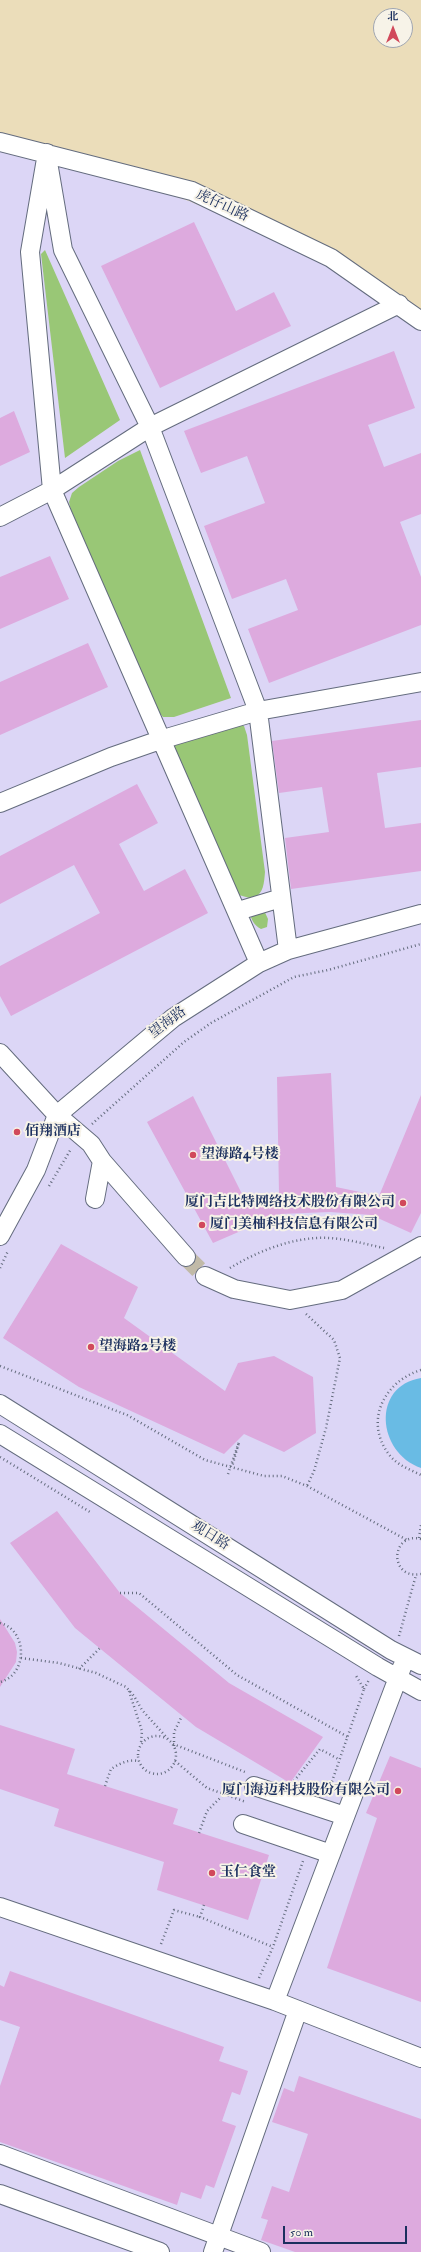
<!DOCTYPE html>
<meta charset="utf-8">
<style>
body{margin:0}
#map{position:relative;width:421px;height:2252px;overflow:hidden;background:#ebddba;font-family:"IM FELL Double Pica","Noto Serif SC",serif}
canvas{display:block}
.north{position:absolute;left:373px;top:8px;width:40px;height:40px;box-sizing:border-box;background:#f7f3e8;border:1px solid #9fa5b1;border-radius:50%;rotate:0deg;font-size:11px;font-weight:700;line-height:16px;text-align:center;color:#1b2f5e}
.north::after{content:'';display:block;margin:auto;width:14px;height:18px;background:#d1495b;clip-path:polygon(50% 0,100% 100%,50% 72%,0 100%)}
.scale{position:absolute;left:283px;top:2226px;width:124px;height:18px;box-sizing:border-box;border:2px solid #1b2f5e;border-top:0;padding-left:5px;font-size:12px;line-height:14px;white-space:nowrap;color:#1b2f5e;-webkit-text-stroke:3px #f7f3e8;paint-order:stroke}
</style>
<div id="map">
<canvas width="421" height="2252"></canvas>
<div class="north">北</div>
<div class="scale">50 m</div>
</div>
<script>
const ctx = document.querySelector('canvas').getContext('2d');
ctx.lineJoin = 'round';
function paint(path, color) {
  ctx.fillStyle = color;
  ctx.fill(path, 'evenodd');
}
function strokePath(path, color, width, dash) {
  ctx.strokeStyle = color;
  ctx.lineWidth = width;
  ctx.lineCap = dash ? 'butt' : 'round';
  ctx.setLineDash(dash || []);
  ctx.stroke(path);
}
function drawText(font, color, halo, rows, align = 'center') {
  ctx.font = font + ' "IM FELL Double Pica","Noto Serif SC",serif';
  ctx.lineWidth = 4;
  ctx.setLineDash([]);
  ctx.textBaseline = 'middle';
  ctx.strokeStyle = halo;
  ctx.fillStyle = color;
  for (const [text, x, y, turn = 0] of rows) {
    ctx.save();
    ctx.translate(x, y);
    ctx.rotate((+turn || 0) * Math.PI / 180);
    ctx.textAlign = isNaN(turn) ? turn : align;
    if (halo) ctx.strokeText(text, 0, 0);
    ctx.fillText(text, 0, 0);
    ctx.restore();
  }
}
paint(new Path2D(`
 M0 148 78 166 189 201 309 254 421 331V2252H0Z`), '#dcd6f6');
paint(new Path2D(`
 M45 250 120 420 65 458 41 254Z
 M140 450 231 698 174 717H163L157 710 95 565 72 515 69 502 72 493 79 487 118 461Z
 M238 722 244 726 247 735 265 872C264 883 264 893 253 899L239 895 171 747 176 742Z
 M262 906 268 919 267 927 261 929C254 925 251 920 250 912Z`), '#99c776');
paint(new Path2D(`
 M421 1378V1468C377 1453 371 1386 421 1378Z`), '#69bbe4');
paint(new Path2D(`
 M194 222 236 311 274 292 291 326 160 388 101 266Z
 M394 351 415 408 368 425 384 467 421 453V514L400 522 421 577V625L269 683 248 629 298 610 286 579 232 599 204 526 265 503 247 456 201 473 184 431Z
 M14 411 30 452 0 466V418Z
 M50 556 69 599 0 629V577Z
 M88 643 108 687 0 735V682Z
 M421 720V767L377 773 385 828 421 823V871L291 889 285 838 329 832 322 787 279 793 272 741Z
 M137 784 158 823 119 844 144 891 185 869 208 913 11 1016 0 996V966L100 913 74 865 0 904V856Z
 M331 1073 336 1187 379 1196 421 1095V1213L411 1233 371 1215 330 1212 280 1214 213 1243 147 1122 193 1096 246 1202 279 1194 277 1077Z
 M61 1244 138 1287 124 1318 225 1391 238 1363 274 1356 313 1377 316 1433 284 1452 244 1434 224 1454 79 1387 3 1338Z
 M57 1511 120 1593 229 1683 323 1737 290 1783 196 1727 75 1628 10 1543Z
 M0 1619 15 1643 17 1652 16 1662 0 1687Z
 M0 1725 75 1749 67 1774 178 1809 173 1824 269 1855 248 1920 157 1890 164 1862 54 1826 59 1809 0 1789Z
 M390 1756 421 1768V2002L327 1968 377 1818 366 1813Z
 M10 1971 224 2047 219 2061 248 2071 240 2095 232 2092 222 2121 236 2126 214 2188 206 2185 201 2199 181 2192 177 2205 0 2142V2086L20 2027 0 2020V1985L4 1987Z
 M299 2076 421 2119V2252H295L261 2240 268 2220 261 2218 272 2186 289 2192 308 2134 272 2122 284 2088 294 2092Z`), '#ddaade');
strokePath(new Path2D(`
 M186 1257 205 1276`), '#c1baa8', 18, [18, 9]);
const minor = new Path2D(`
 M0 142 192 191 331 258 421 321
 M47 153 30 252 52 490 259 963
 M49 168 63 250 150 427 258 711 288 950
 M0 517 52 490 150 427 399 304
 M0 803 111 757 160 740 258 711 421 682
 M238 911 281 898
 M0 1053 57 1115 91 1144 102 1161 186 1257
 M95 1199 102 1161
 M0 1236 36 1170 57 1115 173 1018 259 963 288 950 421 914
 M205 1276 234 1289 290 1300 342 1290 421 1246
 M0 1404 391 1650 421 1665
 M0 1434 378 1667 421 1691
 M254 1786 345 1816
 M243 1824 331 1854
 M0 1907 275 2001 421 2058
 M275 2001 402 1667
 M0 2154 261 2252
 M0 2194 160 2252
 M213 2252 298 2010`);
strokePath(minor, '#646c7e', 20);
strokePath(new Path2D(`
 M92 1124 184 1042 211 1023 294 977 328 970 421 944
 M49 1186 71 1149
 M0 1268 8 1251
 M230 1268C258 1251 295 1236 329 1238 348 1239 365 1244 384 1248
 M306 1314 334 1340 340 1358 326 1428 314 1471 307 1486
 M0 1366 127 1415 205 1460 264 1476H282L307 1486 407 1540
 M421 1370C385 1381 364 1420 388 1453 396 1465 409 1469 421 1475
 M0 1457 90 1512
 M228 1474 239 1442 232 1467
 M419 1538 421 1525
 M421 1539C391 1531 388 1580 421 1574
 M120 1593H139L237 1675 348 1737
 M0 1623C28 1630 28 1675 0 1682
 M399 1636 416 1575
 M21 1658 59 1663 96 1673 126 1687 134 1696 142 1710 168 1739
 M79 1669 100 1648
 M364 1689 369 1680
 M129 1691 142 1731 141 1743
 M138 1755a19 19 0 1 1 38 0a19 19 0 1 1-38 0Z
 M173 1744 245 1772
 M174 1746V1732L182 1716
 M175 1761 207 1788 246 1802
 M294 1781 320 1749 340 1760
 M105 1786 111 1769C119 1764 128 1759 138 1761
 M328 1793 364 1689 355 1674
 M199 1833 207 1811 223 1795
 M204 1905 200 1917 273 1947
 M161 1944 174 1910 200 1917
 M259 1978 273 1947 303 1861`), '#646c7e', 2.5, [1, 3]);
strokePath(minor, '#fff', 18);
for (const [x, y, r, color] of [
 [17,1132,4,"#d1495b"],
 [193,1155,4,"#d1495b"],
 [403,1203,4,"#d1495b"],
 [202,1225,4,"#d1495b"],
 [91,1347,4,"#d1495b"],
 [398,1791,4,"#d1495b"],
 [212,1873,4,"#d1495b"]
]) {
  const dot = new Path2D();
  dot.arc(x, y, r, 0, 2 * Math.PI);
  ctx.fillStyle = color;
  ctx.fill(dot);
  strokePath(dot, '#f7f3e8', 1.5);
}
drawText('14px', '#1b2f5e', '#f7f3e8', [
 ["虎仔山路",222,206,25],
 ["望海路",168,1023,-37],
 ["观日路",210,1536,32]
]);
drawText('bold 14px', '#1b2f5e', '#f7f3e8', [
 ["佰翔酒店",25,1132],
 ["望海路4号楼",201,1155],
 ["厦门吉比特网络技术股份有限公司",395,1203,"right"],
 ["厦门美柚科技信息有限公司",210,1225],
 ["望海路2号楼",99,1347],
 ["厦门海迈科技股份有限公司",390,1791,"right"],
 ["玉仁食堂",220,1873]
], 'left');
</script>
